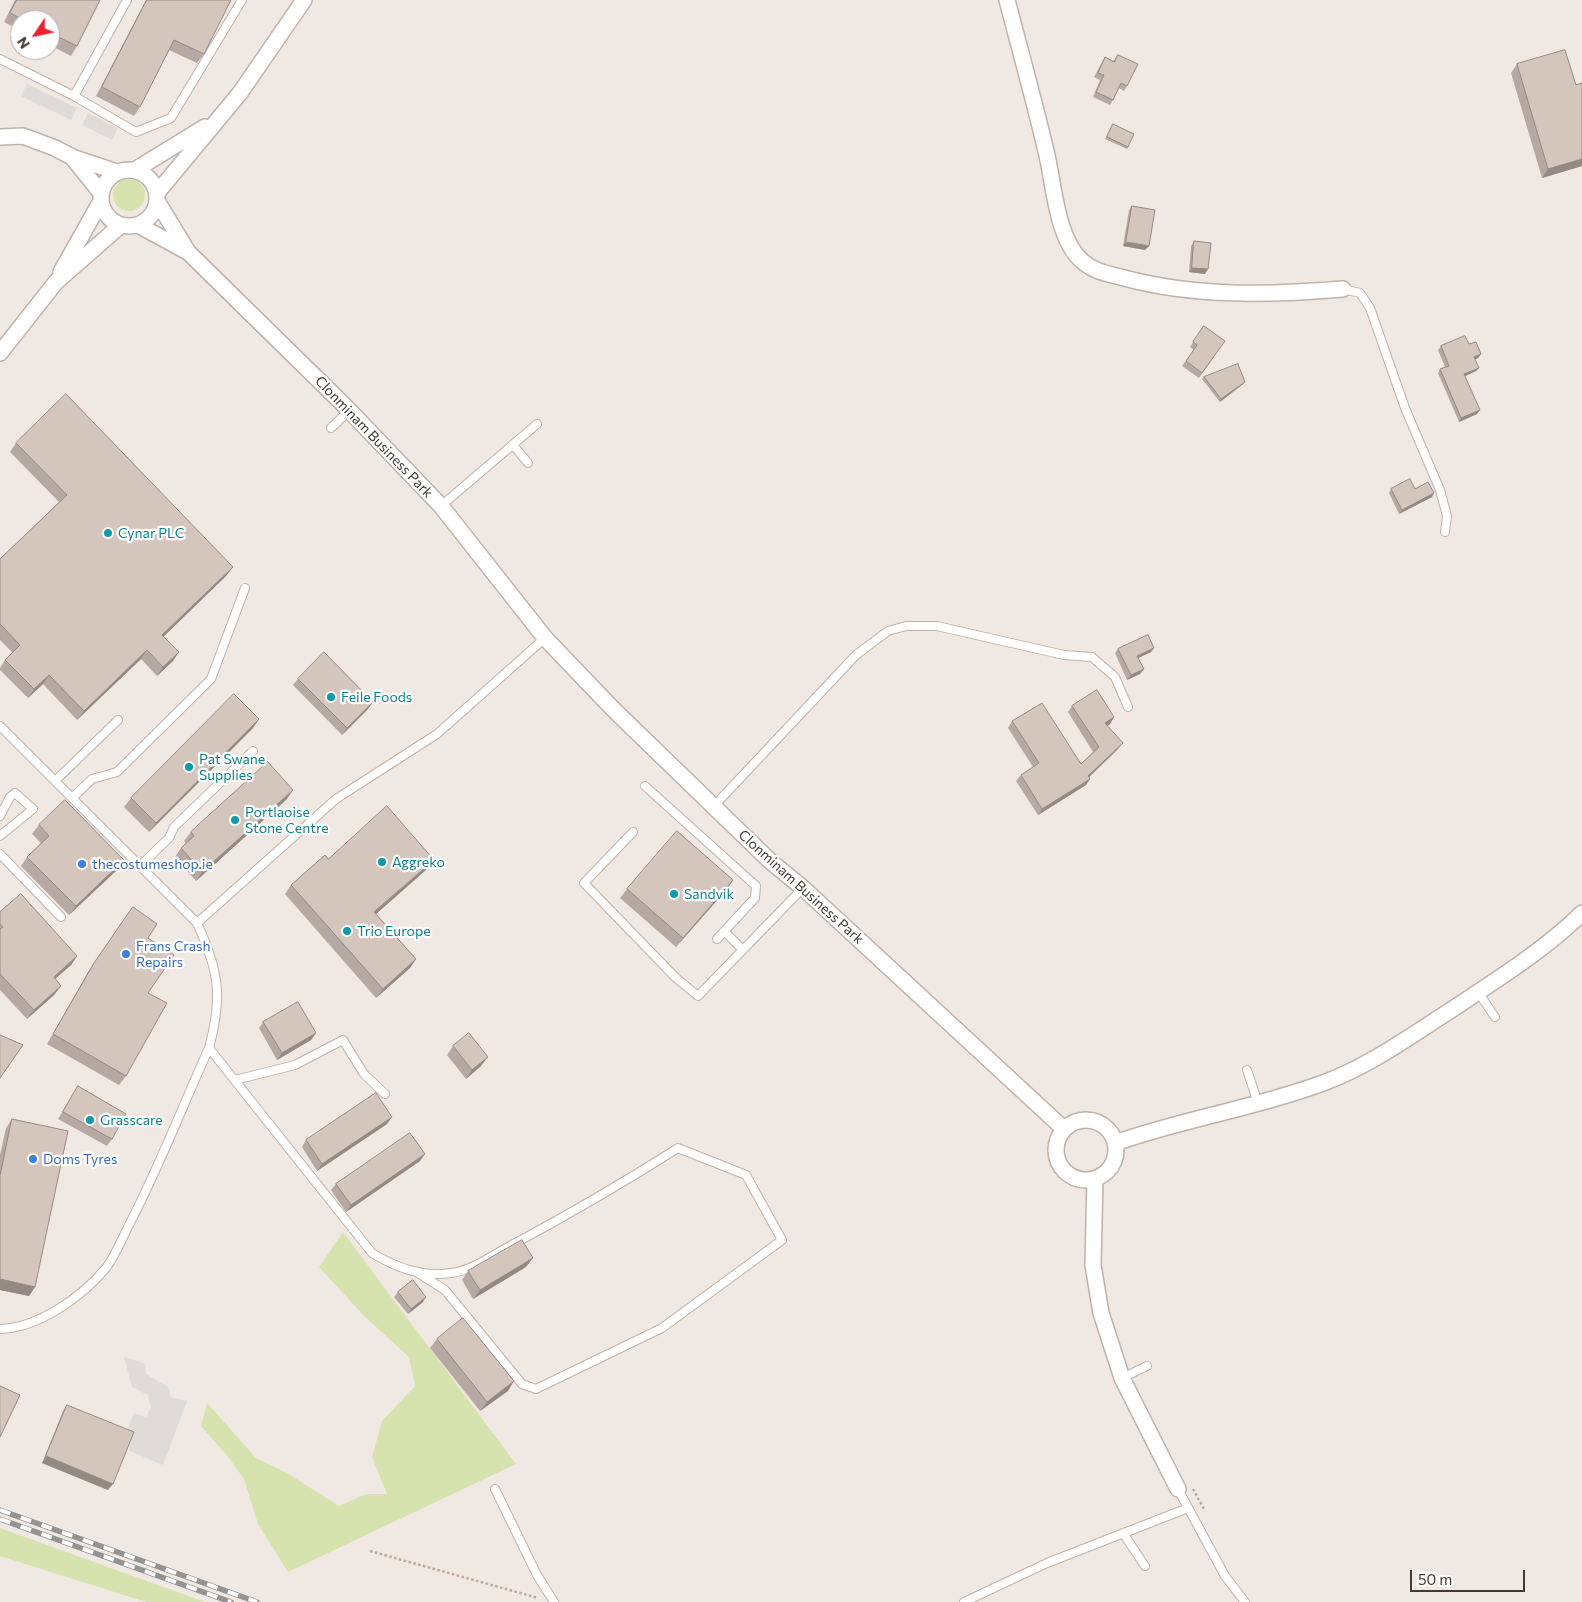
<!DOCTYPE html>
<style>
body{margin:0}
#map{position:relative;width:1582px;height:1602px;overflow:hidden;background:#f0e9e3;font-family:Commissioner,sans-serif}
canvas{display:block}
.north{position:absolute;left:10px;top:10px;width:50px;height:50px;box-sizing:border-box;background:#fff;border:1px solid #b3b0ae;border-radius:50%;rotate:236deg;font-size:14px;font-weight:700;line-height:20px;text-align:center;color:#423934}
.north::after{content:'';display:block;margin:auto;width:18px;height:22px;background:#ec1e2f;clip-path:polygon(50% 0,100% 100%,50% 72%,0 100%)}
.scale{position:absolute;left:1410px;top:1570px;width:115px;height:22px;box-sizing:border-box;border:2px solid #423934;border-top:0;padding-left:6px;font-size:15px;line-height:18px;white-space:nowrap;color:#423934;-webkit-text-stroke:4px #fff;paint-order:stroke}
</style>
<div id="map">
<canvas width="1582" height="1602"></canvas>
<div class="north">N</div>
<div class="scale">50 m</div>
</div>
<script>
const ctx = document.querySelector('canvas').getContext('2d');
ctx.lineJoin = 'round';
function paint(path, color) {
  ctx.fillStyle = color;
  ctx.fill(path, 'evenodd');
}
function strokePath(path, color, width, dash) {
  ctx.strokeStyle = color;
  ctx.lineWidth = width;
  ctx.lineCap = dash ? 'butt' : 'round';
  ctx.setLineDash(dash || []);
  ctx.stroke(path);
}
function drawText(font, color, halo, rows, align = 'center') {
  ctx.font = font + ' Commissioner,sans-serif';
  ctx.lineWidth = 4.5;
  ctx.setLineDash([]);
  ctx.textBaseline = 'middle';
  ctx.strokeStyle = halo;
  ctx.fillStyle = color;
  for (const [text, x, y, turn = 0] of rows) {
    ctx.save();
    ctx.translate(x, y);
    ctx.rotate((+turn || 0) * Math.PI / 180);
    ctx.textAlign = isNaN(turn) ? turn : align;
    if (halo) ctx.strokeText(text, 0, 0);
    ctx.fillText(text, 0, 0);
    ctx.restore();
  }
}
paint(new Path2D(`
 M113 195a16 16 0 1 1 32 0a16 16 0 1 1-32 0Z
 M343 1232 516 1464 288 1572 258 1524 244 1479 229 1458 201 1426 207 1403 256 1458 287 1473 339 1506 366 1494H387L372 1457 382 1421 415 1386 409 1357 364 1316 319 1267Z
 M0 1528 205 1602H146L0 1556Z`), '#d7e3ae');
paint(new Path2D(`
 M27 84 77 108 71 120 21 96Z
 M88 113 118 128 112 140 82 125Z
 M124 1357 144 1363 146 1374 167 1386 171 1397 187 1401 163 1465 130 1451 129 1439 124 1437 134 1413 146 1417 151 1407 148 1395 132 1387Z`), '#dedbd9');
const service = new Path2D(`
 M0 59 74 96 136 132 171 118 242 0
 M74 96 127 0
 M1343 289 1360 293 1370 308 1405 408 1440 490 1447 516 1445 532
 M331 428 349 411
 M513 445 528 463
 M441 506 537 424
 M0 726 197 923C219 971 223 996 209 1048 183 1105 160 1165 131 1221 123 1236 116 1255 106 1268 82 1297 38 1328 0 1329
 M55 781 118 720
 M645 786 756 886 755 898 717 939
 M72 798 92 779 117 772 211 679 245 588
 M714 806 856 655 888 631 906 626H937L1064 655 1092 657 1115 677 1128 707
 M0 816 10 797 15 793 33 809 0 836
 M633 832 584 883 676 978 698 996 803 888
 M0 854 61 917
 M140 866 169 838 174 827 253 751
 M197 923 336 799 437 734 545 638
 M724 931 743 950
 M1478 992 1495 1017
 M209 1048 372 1253C397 1268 421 1277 451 1273 471 1271 493 1255 510 1246 568 1215 623 1183 678 1148L746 1175 782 1240 662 1328 536 1389 522 1384 445 1290 418 1273
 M1247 1070 1258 1103
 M235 1080 295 1065 343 1040 364 1074 385 1094
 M1122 1378 1147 1366
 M495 1489 537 1575 554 1602
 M1178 1489 1225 1576 1245 1602
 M1123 1533 1145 1566
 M964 1602 1047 1563 1188 1508`);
const minor = new Path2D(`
 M1007 0C1020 50 1034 100 1046 151 1054 183 1056 238 1082 261 1094 272 1109 274 1124 278 1195 297 1270 295 1343 289
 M0 137 23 136 55 148 72 157 117 172
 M72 157 101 193
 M101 198a28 28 0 1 1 56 0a28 28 0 1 1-56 0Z
 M135 170 205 127
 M157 193 240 93 304 0
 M157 201 188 252 346 407 441 506 545 638 614 710 770 861 803 888 1064 1129
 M138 225 186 251
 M61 272 101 201
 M0 353 56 282 121 225
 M1056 1150a30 30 0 1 1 60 0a30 30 0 1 1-60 0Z
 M1115 1143C1183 1119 1256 1108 1323 1083 1367 1067 1406 1039 1445 1014 1493 982 1541 953 1582 913
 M1095 1179 1093 1265 1101 1313 1122 1378 1178 1489`);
strokePath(service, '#beb2aa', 10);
strokePath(minor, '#beb2aa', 18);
strokePath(new Path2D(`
 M1193 1489 1205 1511
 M370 1551 538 1598`), '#bca799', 2.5, [2.5, 2.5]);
strokePath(service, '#fff', 8);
strokePath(minor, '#fff', 15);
const rail = new Path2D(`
 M0 1510 257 1602
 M0 1519 231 1602`);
strokePath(rail, '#939393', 5.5);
strokePath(rail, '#fff', 4, [11]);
paint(new Path2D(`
 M15 0H100L77 46 71 56 50 45V20H20V30L4 22Z
 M146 0H231L204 54 197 63 169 50 140 107 134 116 96 96Z
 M1118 55 1127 86 1124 91 1119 88 1113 100 1110 105 1093 97 1100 80 1094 77 1102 62 1105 57 1113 61Z
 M1517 64 1576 85 1582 166 1542 178 1511 73Z
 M1113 124 1128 147 1127 149 1105 139Z
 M1132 206 1149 246 1145 250 1123 246 1129 210Z
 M1194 241 1205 274 1189 272 1191 246Z
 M1204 326 1225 341 1199 378 1182 366 1194 350 1190 347Z
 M1469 344 1481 354 1478 358 1475 359 1476 371 1465 376 1477 414 1459 422 1438 373 1440 369 1445 367 1438 350 1441 346Z
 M1204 377 1245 382 1243 384 1220 402 1202 379Z
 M16 443 226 576 164 636 173 661 157 676 141 659 77 720 43 684 28 698 0 670V668L5 660 13 653 0 640V559L59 502 10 452Z
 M1391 489H1415L1432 497 1399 514 1389 493Z
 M1154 648 1151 652 1138 658 1144 669 1140 674 1127 680 1115 653 1118 649Z
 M298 679 373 702 368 709 342 735 293 685Z
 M1072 706 1114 717 1110 724 1107 726 1118 749 1089 777 1086 785 1038 815 1016 781 1021 775 1033 767 1008 728 1012 721 1081 764 1093 752 1068 712Z
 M253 728 149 832 124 807 131 798Z
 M287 799 196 881 175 857 181 848 186 843 184 841 191 832Z
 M39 825 117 870 69 915 21 866 27 857 41 843 32 834Z
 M328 859 434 860 427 869 376 914 416 959 410 968 376 998 285 894 291 885Z
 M733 880 727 889 676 947 620 898 627 889Z
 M133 907 148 938V993L126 1076 119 1085 47 1044 88 972Z
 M0 912 77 956 71 965 55 979 61 986 54 995 27 1019 0 990Z
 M263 1022 316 1033 311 1040 277 1060 259 1028Z
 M453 1046 481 1066 466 1079 447 1055Z
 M78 1086 112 1139 107 1146 58 1119Z
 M12 1119 35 1287 29 1296 0 1290V1155L6 1128Z
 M387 1124 317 1171 302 1147 306 1140Z
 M420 1161 346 1212 331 1190 336 1184Z
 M526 1267 473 1299 462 1280 468 1271Z
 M398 1292 423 1302 408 1314 394 1297Z
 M437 1339 508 1391 480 1411 430 1348Z
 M67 1405 108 1490 42 1463 63 1411Z`), '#b6a9a3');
paint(new Path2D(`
 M1582 159V166L1542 178 1548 169Z
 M1126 242 1149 246 1145 250 1123 246Z
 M1192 268 1208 269 1205 274 1189 272Z
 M1481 354 1478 358 1472 361 1474 357Z
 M1479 368 1476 371 1461 378 1464 374Z
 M1245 382 1243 384 1220 402 1221 399Z
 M1480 410 1477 414 1459 422 1461 418Z
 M1434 493 1432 497 1399 514 1402 510Z
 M233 567 226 576 156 644 162 635Z
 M1154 648 1151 652 1134 660 1137 656Z
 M147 650 141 659 77 720 84 711Z
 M179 652 173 661 157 676 163 667Z
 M1144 669 1140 674 1127 680 1131 675Z
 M49 675 43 684 28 698 34 689Z
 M373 702 368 709 342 735 347 728Z
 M1114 717 1110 724 1101 730 1105 723Z
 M259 719 253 728 149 832 156 823Z
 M1123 743 1118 749 1084 782 1088 776Z
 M1090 779 1086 785 1038 815 1042 809Z
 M293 790 287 799 196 881 202 872Z
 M124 860 117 870 69 915 76 906Z
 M434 860 427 869 368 921 374 912Z
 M733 880 727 889 676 947 683 938Z
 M77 956 71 965 47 986 54 977Z
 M416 959 410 968 376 998 383 989Z
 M61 986 54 995 27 1019 34 1010Z
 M316 1033 311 1040 277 1060 282 1053Z
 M488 1057 481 1066 466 1079 472 1070Z
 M392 1117 387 1124 317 1171 322 1164Z
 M425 1154 420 1161 346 1212 351 1205Z
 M533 1258 526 1267 473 1299 480 1290Z
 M0 1279 35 1287 29 1296 0 1290Z
 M426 1297 423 1302 408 1314 411 1309Z
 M514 1381 508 1391 480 1411 487 1402Z
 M46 1456 113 1484 108 1490 42 1463Z`), '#948a84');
const building = new Path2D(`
 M17 0H100L77 46 50 33V20H24L10 13Z
 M147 0H231L204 54 174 40 140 107 102 87Z
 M1565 50 1576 85 1582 83V159L1548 169 1517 64Z
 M1118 55 1138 64 1127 86 1121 83 1113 100 1096 92 1104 75 1098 73 1105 57 1114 62Z
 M1113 124 1134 134 1128 147 1107 137Z
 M1132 206 1155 210 1149 246 1126 242Z
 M1194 241 1211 243 1208 269 1192 268Z
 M1204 326 1225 341 1202 373 1186 361 1197 345 1193 342Z
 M1465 336 1469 344 1476 342 1481 354 1474 357 1479 368 1464 374 1480 410 1461 418 1440 369 1449 366 1441 346Z
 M1238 364 1245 382 1221 399 1204 377Z
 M66 394 233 567 162 635 179 652 163 667 147 650 84 711 49 675 34 689 5 660 20 645 0 624V559L67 495 16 443Z
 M1410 479 1415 489 1428 482 1434 493 1402 510 1391 489Z
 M1148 635 1154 648 1137 656 1144 669 1131 675 1118 649Z
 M324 652 373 702 347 728 298 679Z
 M1097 690 1114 717 1105 723 1123 743 1088 776 1090 779 1042 809 1021 775 1039 763 1012 721 1042 703 1081 764 1099 747 1072 706Z
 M234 694 259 719 156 823 131 798Z
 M268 762 293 790 202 872 181 848 194 836 191 832Z
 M65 800 124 860 76 906 27 857 49 836 39 825Z
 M387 806 434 860 374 912 416 959 383 989 291 885 325 855 328 859Z
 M677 831 733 880 683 938 627 889Z
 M21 894 77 956 54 977 61 986 34 1010 0 974V929L3 927 0 924V912Z
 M133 907 157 924 148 938 174 955 148 993 167 1003 126 1076 53 1034 94 963Z
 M298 1002 316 1033 282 1053 263 1022Z
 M469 1033 488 1057 472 1070 453 1046Z
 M0 1035 23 1045 0 1078Z
 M78 1086 126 1114 112 1139 63 1112Z
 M376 1093 392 1117 322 1164 306 1140Z
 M12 1119 68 1131 35 1287 0 1279V1176Z
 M410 1133 425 1154 351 1205 336 1184Z
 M522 1240 533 1258 480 1290 468 1271Z
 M413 1280 426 1297 411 1309 398 1292Z
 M463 1318 514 1381 487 1402 437 1339Z
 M0 1386 20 1395 0 1437Z
 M67 1405 134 1432 113 1484 46 1456Z`);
paint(building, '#d4c5bd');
strokePath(building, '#948a84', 1);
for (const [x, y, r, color] of [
 [108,533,5,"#0f9aa8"],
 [331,697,5,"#0f9aa8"],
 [189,767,5,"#0f9aa8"],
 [235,820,5,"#0f9aa8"],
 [382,862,5,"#0f9aa8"],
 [82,864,5,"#3f7fe0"],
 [674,894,5,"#0f9aa8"],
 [347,931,5,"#0f9aa8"],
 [126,954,5,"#3f7fe0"],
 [90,1120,5,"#0f9aa8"],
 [33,1159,5,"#3f7fe0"]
]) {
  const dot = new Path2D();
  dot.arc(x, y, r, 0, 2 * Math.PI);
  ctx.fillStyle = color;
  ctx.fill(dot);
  strokePath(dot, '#fff', 2);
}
drawText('14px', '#423934', '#fff', [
 ["Clonminam Business Park",374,437,46],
 ["Clonminam Business Park",801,887,42]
]);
drawText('14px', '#0d838f', '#fff', [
 ["Cynar PLC",118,533],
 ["Feile Foods",341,697],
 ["Pat Swane",199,759],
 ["Supplies",199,775],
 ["Portlaoise",245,812],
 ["Stone Centre",245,828],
 ["Aggreko",392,862],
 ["Sandvik",684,894],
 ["Trio Europe",357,931],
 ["Grasscare",100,1120]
], 'left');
drawText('14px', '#366cbe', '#fff', [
 ["thecostumeshop.ie",92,864],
 ["Frans Crash",136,946],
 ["Repairs",136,962],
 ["Doms Tyres",43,1159]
], 'left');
</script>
